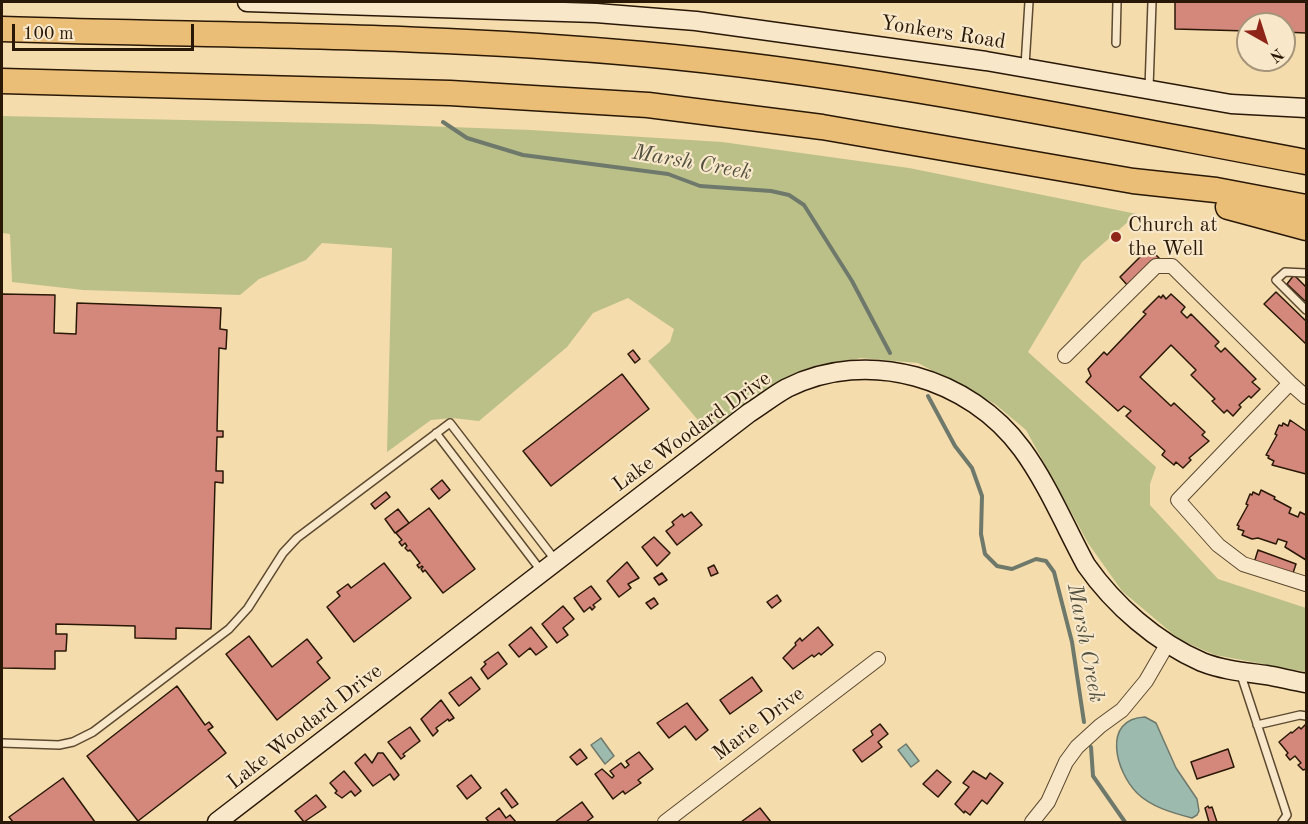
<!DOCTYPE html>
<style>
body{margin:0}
#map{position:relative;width:1308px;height:824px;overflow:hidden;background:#f4dcac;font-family:"Old Standard TT",serif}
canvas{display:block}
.frame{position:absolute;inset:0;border:3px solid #2a1807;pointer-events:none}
.north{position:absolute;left:1236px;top:12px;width:60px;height:60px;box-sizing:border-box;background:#f8e8c9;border:2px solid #a6957b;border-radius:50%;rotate:141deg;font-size:16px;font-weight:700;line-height:24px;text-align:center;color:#2a1807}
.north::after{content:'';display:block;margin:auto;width:21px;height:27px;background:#8f2418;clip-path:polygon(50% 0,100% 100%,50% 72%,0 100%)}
.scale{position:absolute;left:12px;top:24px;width:182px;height:27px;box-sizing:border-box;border:3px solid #2a1807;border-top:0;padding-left:8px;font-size:18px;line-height:21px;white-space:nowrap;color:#2a1807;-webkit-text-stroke:4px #f8e8c9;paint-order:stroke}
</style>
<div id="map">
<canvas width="1308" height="824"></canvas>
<div class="frame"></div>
<div class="north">N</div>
<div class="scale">100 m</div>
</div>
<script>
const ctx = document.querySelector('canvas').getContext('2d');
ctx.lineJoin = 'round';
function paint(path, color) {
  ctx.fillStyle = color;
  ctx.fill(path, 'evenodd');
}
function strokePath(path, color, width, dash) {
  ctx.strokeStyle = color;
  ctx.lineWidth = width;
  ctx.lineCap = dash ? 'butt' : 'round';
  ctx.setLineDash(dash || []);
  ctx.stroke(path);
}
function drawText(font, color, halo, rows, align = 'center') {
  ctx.font = font + ' "Old Standard TT",serif';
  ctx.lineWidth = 4.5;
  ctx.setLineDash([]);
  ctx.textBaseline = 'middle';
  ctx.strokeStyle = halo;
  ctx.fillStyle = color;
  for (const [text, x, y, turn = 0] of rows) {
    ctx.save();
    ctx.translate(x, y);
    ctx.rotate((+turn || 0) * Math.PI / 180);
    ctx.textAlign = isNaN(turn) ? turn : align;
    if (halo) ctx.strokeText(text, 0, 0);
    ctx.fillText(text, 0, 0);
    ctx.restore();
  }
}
paint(new Path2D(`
 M2 116 369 124 531 130 722 142 909 168 1137 214 1082 262 1028 352 1156 467 1150 484V505L1218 579 1306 608V672L1215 655 1180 640 1122 591 1088 543 1026 430 995 404 918 363 860 358 780 382 708 432 648 361 670 342 674 329 628 298 593 313 567 347 479 421 452 418 431 420 387 452 392 248 322 243 306 260 259 279 240 295 83 290 12 282 10 234 2 233Z`), '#bbc089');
const water = new Path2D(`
 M1145 717 1156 723 1176 768 1197 799 1199 811 1197 815 1192 818C1173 813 1151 807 1137 793 1116 772 1101 719 1145 717Z
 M601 738 614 756 605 764 591 745Z
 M906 744 919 761 911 767 898 750Z`);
paint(water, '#9cbaae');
strokePath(water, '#6e796b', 1.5);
strokePath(new Path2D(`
 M443 122 467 138 523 155 668 174 700 186 771 191 789 195 804 205 852 281 890 353
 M928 396 955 446 972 468 982 496 981 534 985 554 997 566 1012 569 1036 559 1046 561 1054 572 1072 642 1084 722
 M1091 747 1093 776 1125 822`), '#6e796b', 4);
const building = new Path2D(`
 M1175 2H1306V33L1284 32V24H1248V31L1175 29Z
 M1149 248 1159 258 1129 287 1120 277Z
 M1294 275 1306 287V302L1287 284Z
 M1276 292 1306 321V344L1264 304Z
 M2 294 55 295 54 333 76 334 77 303 221 308 220 329 227 330 226 349 219 348 217 431H223V437H217L216 471H223V483L215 482 211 629 176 628V639L135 638V626L56 624V634H67L66 651H55V669L2 668Z
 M1171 294 1185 307 1181 312 1187 318 1191 314 1219 342 1215 346 1221 352 1225 348 1256 379 1252 382 1260 389 1251 398 1249 396 1239 405 1241 407 1233 416 1227 410 1224 413 1212 401 1215 399 1191 375 1196 370 1171 345 1140 377 1171 406 1174 403 1205 432 1202 435 1209 441 1189 458 1191 460 1183 468 1176 462 1174 465 1162 455 1165 451 1126 416 1131 411 1124 406 1118 411 1086 382 1091 376 1088 369 1104 352 1107 355 1146 314 1143 312 1159 296 1161 298 1163 295 1166 299Z
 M633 350 640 359 635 363 628 354Z
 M622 374 649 409 551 486 523 451Z
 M1290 420 1306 431V474L1272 465 1274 461 1268 458 1269 456 1266 455 1277 435 1275 434 1279 425 1282 426 1283 423 1288 426Z
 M442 480 450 490 439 499 431 489Z
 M1261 490 1275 497 1274 499 1291 508 1289 513 1298 517 1300 512 1306 515V560L1285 547 1287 542 1278 539 1276 544 1258 538 1252 539 1242 535 1244 531 1238 529 1239 526 1237 525 1248 505 1246 504 1250 494 1252 495 1253 492 1259 495Z
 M386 492 390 497 375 509 371 504Z
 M429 508 475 569 443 593 425 570 423 572 421 569 423 567 422 566 419 568 417 565 420 563 410 550 408 551 405 548 407 546 405 543 402 546 399 542 402 540 396 533Z
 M398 509 409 523 395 533 385 519Z
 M691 512 702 525 677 545 666 531 674 525 672 522 682 514 684 517Z
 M654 537 670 553 657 566 642 547Z
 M1258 550 1296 564 1292 576 1254 563Z
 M627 562 639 578 628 584 631 588 619 597 607 581Z
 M384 563 411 598 354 642 327 607 340 596 337 592 348 584 351 588Z
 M714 565 718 573 711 576 708 568Z
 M662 573 667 580 659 585 654 578Z
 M591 586 601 599 593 605 595 607 592 610 590 607 584 612 574 598Z
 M777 595 781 601 772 608 767 602Z
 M654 598 658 604 651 609 646 603Z
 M563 606 574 619 563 628 568 635 557 643 542 624Z
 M531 627 547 647 536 655 530 648 519 657 509 645Z
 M818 627 833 645 821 655 819 653 814 657 812 655 793 669 783 658 796 645 795 643 800 638 802 641Z
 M249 636 272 667 307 639 322 658 317 662 330 678 277 720 226 654Z
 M498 652 507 664 488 679 481 669 486 664 484 662Z
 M471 677 480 689 459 706 449 693Z
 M752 677 762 691 730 714 720 700Z
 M177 686 205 725 209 722 213 727 208 730 226 753 138 821 87 756Z
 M441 700 454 718 449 721 448 719 436 728 438 731 433 736 421 719Z
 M687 703 708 730 696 740 685 726 669 738 657 723Z
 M880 724 888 734 878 742 882 747 862 762 853 750 873 735 871 731Z
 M1306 724V769L1303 770 1298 765 1301 763 1295 756 1290 760 1286 755 1288 753 1279 742 1291 732 1292 733 1299 727 1301 729Z
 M410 727 420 741 403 754 405 756 401 759 388 742Z
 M580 749 587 758 577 765 570 757Z
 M1228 749 1234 767 1197 779 1191 762Z
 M639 752 653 769 638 780 641 783 625 794 623 791 613 799 595 774 602 769 612 778 614 776 610 771 621 763 625 768 629 765 626 761Z
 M378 753H383L399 775 394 780 390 774 373 786 355 763 365 754 372 763Z
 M937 770 951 782 938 797 923 784Z
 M344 771 361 791 355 796 351 791 342 798 335 793 337 791 330 783Z
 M973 771 986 779 990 773 1003 783 987 804 982 800 970 815 965 811 964 813 955 804 969 787 963 783Z
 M471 775 481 788 467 799 457 786Z
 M63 778 95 822H13L9 817Z
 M506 789 518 804 512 808 501 793Z
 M316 795 326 807 304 822 295 811Z
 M582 802 593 817 586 822H555Z
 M1208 806 1209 808 1212 807 1217 822H1209L1205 808Z
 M499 808 506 818 510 815 516 822H489L486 818Z
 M760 808 771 822H741Z`);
paint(building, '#d4887b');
strokePath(building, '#2a1807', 1.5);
const lane = new Path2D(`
 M1116 43 1117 2
 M1025 66 1029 2
 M1149 88 1152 2
 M1306 273 1285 272 1276 280 1306 310
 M436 433 542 572
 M1240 672 1287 815 1282 822
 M1257 725 1300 715 1306 716
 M2 743 59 745 73 742 93 732 229 629 248 608 283 553 297 538 450 423 556 561`);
const street = new Path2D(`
 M1065 356 1156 266H1172L1290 383 1306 397
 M1290 383 1178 500 1218 545 1243 564 1306 584
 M665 822 878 659
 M1032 822 1048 802 1066 762 1077 747 1100 726 1122 710 1146 681 1168 643`);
const secondary = new Path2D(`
 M247 2 596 13 696 21 986 61 1231 104 1306 108
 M217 822 749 413C762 405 774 395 787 388 868 347 970 378 1022 449 1047 483 1066 528 1086 565 1114 605 1156 642 1202 662 1222 670 1244 672 1266 675 1279 677 1293 681 1306 683`);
const highway = new Path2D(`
 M2 29C215 36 429 34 642 54 865 74 1086 121 1306 162
 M2 81 450 93 648 105 822 127 1133 181 1216 190 1306 207
 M1228 207 1306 228`);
strokePath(lane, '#5c4930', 10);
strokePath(street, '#5c4930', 16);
strokePath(secondary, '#2a1807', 21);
strokePath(highway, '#2a1807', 27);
strokePath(lane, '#f8e8c9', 7);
strokePath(street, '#f8e8c9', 14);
strokePath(secondary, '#f8e8c9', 18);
strokePath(highway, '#eabe76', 24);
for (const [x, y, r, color] of [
 [1116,237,6,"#8f2418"]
]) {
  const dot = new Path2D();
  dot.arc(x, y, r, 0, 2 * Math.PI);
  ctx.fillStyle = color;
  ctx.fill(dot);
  strokePath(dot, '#f8e8c9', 2);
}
drawText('21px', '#2a1807', '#f8e8c9', [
 ["Yonkers Road",943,33,9],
 ["Lake Woodard Drive",692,432,-36],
 ["Marie Drive",759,724,-37],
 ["Lake Woodard Drive",305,727,-38]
]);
drawText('21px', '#2a1807', '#f8e8c9', [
 ["Church at",1128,225],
 ["the Well",1128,249]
], 'left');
drawText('italic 22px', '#525141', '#f8e8c9', [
 ["Marsh Creek",692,163,10],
 ["Marsh Creek",1085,643,79]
]);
</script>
